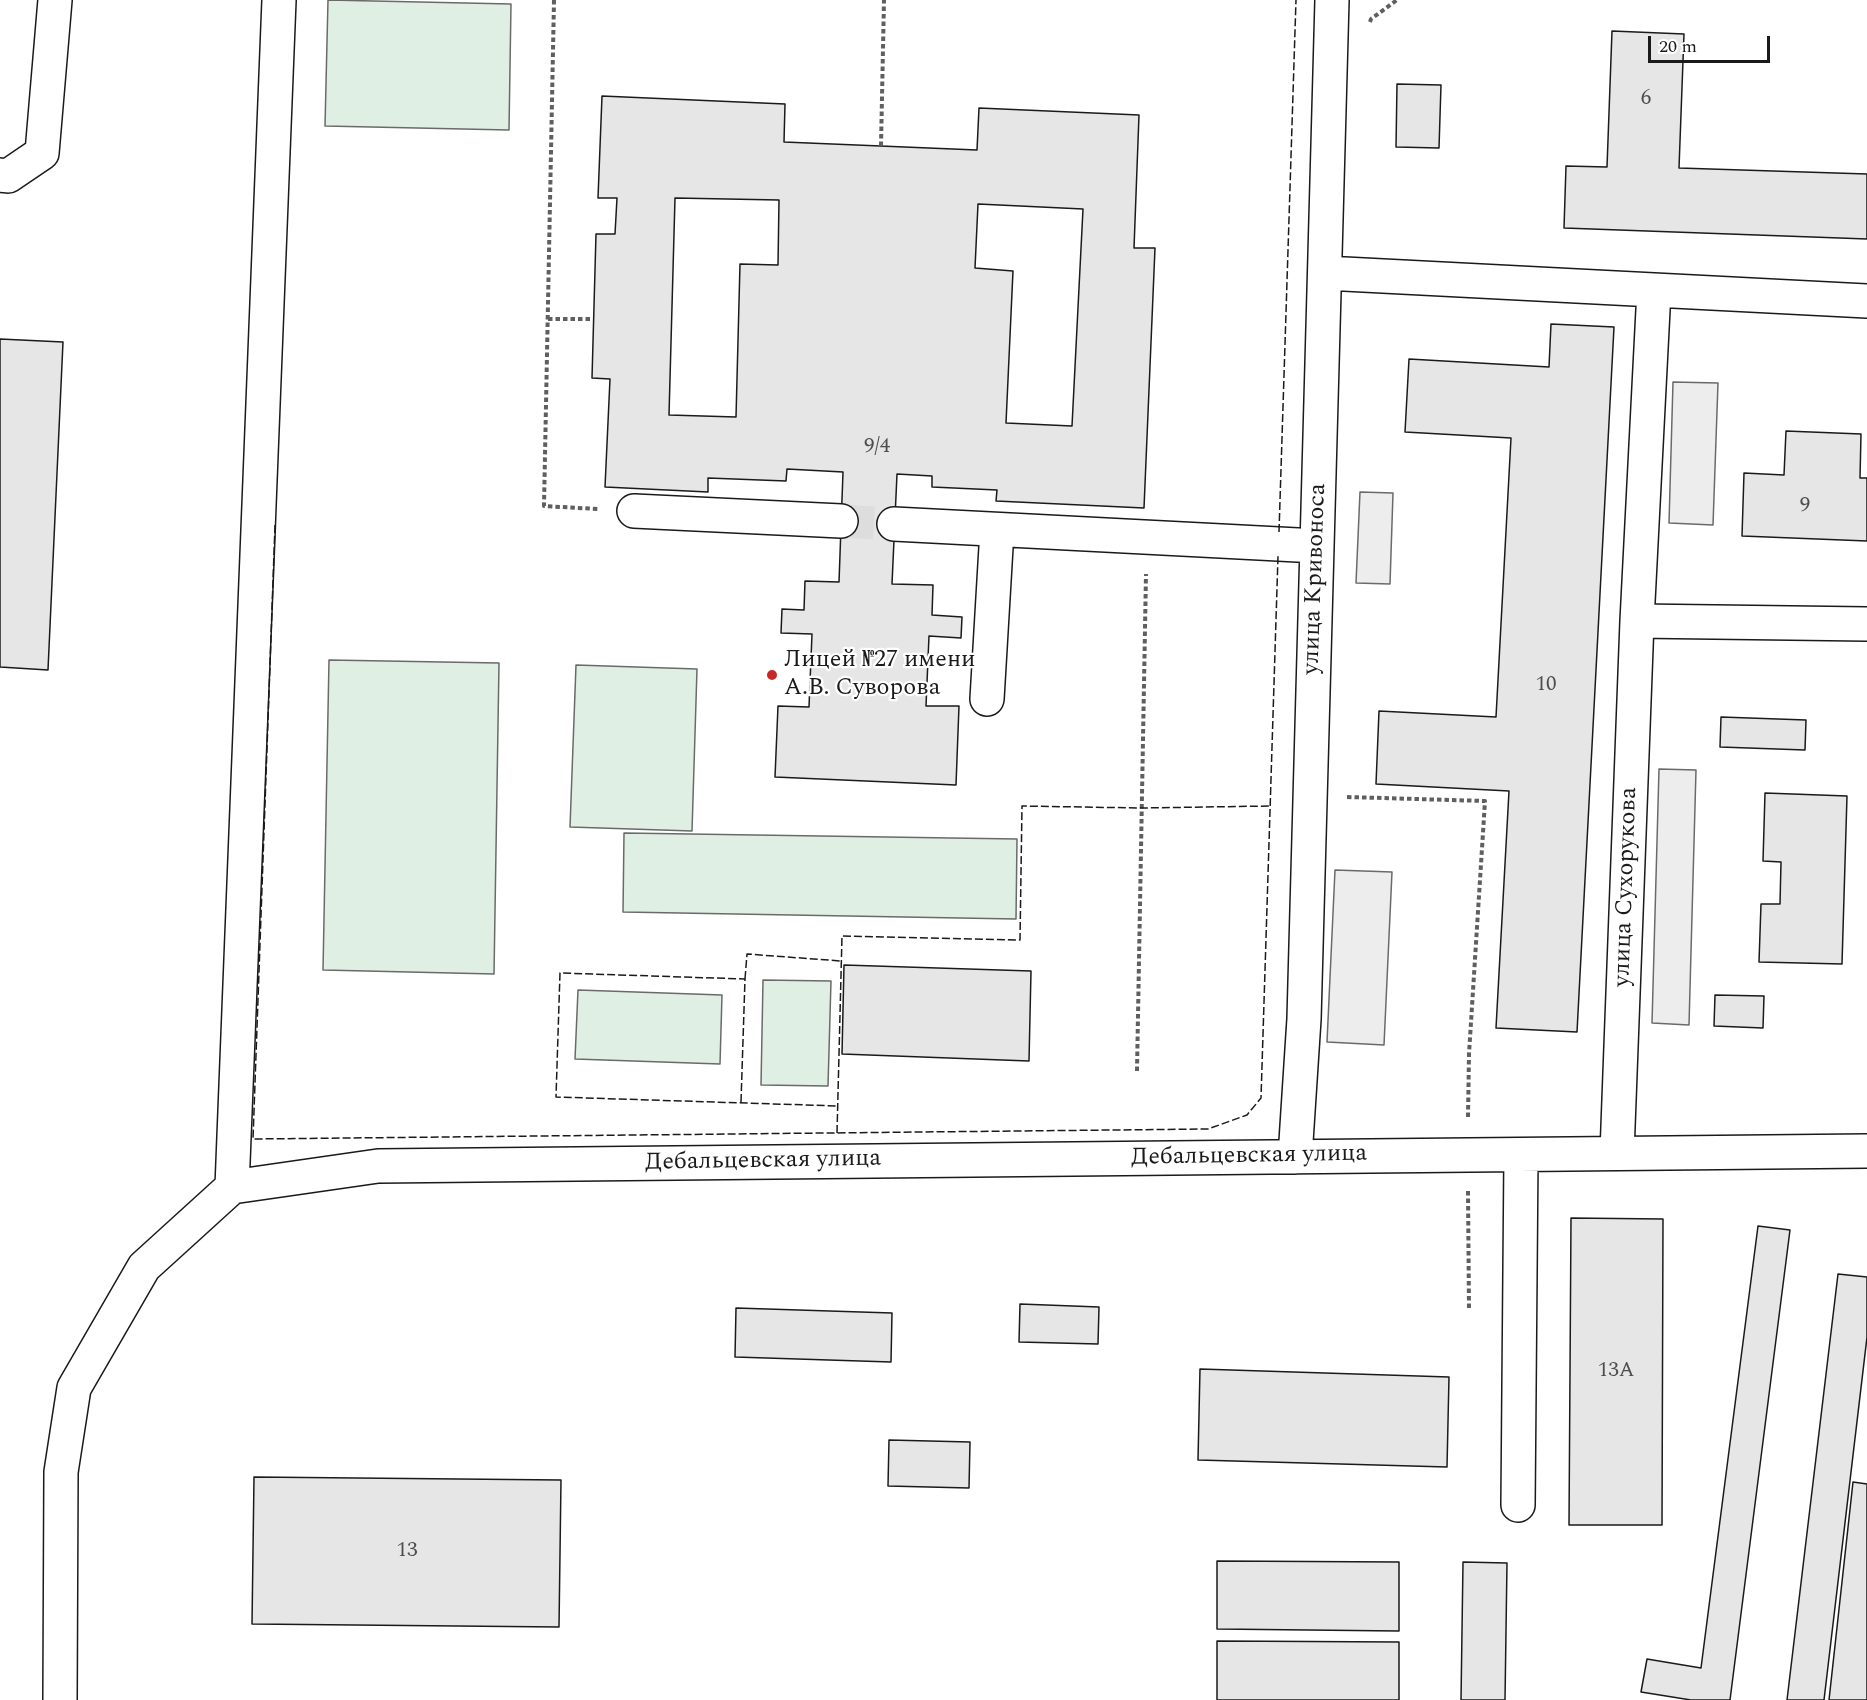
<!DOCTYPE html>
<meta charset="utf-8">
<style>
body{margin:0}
#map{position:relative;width:1867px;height:1700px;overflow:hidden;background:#fff;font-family:Spectral,serif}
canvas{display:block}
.scale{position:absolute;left:1648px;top:36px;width:122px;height:27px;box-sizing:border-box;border:3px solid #1a1a1a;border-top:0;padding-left:8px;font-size:18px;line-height:21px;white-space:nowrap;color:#1a1a1a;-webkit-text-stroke:4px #fff;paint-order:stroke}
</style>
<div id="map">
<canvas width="1867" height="1700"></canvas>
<div class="scale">20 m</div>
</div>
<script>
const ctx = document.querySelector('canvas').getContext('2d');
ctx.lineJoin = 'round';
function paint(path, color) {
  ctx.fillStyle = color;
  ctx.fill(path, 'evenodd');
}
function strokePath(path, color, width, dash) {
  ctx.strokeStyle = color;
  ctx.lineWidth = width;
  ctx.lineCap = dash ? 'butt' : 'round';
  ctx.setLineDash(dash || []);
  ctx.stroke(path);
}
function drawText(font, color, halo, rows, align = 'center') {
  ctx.font = font + ' Spectral,serif';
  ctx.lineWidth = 4.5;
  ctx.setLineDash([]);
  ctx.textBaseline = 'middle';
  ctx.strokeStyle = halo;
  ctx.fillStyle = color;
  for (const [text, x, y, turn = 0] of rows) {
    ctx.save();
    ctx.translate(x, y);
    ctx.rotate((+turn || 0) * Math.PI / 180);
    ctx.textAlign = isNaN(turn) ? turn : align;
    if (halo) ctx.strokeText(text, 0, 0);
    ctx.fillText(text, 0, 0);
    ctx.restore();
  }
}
const green = new Path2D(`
 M328 0 511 4 509 130 325 126Z
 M329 660 499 663 494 974 323 970Z
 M576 665 697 669 692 831 570 827Z
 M624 833 1017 839 1016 919 623 912Z
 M763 980 831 981 828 1086 761 1085Z
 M578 990 722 995 720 1064 575 1059Z`);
paint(green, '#e0efe3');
strokePath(green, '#6a6a6a', 1.5);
const parking = new Path2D(`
 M1673 382 1718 383 1713 525 1669 523Z
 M1360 492 1393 493 1390 584 1356 583Z
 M1659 769 1696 770 1689 1025 1652 1023Z
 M1335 870 1392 872 1384 1045 1327 1042Z`);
paint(parking, '#ededed');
strokePath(parking, '#6a6a6a', 1.5);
const building = new Path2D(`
 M1612 31 1684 34 1679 168 1867 174V239L1564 228 1566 166 1607 167Z
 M1397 84 1441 85 1439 148 1396 147Z
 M602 96 785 104 784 142 977 150 979 108 1139 115 1134 248H1155L1144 508 996 501 997 490 932 487V476L897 474 892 584 933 585 932 615 962 617 961 638 929 636 926 706H959L956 785 775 777 778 706 809 707 812 634 781 633 782 609 804 610 805 581 839 582 843 472 787 469 786 481 708 478V492L605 487 610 379 592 378 596 234H615L617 198H598ZM675 198 779 200 778 265 740 264 736 417 669 415ZM978 204 1083 209 1072 426 1006 423 1013 271 975 268Z
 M1551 324 1614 327 1577 1032 1496 1028 1509 791 1376 784 1379 711 1496 717 1511 438 1405 432 1409 359 1549 367Z
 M0 339 63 342 48 670 0 667Z
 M1786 431 1861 434 1860 478H1867V541L1742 536 1744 473 1784 475Z
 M1721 717 1806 720 1805 750 1720 747Z
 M1765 793 1847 796 1842 964 1759 962 1761 904H1780L1781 862 1763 861Z
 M844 965 1031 971 1029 1061 842 1054Z
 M1715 995 1764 996 1763 1028 1714 1026Z
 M1571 1218 1663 1219 1662 1525H1569Z
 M1758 1226 1790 1230 1730 1700H1691L1641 1692 1647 1659 1701 1668Z
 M1838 1274 1867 1277V1337L1824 1700H1787Z
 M1020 1304 1099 1307 1098 1344 1019 1342Z
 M736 1308 892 1313 891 1362 735 1357Z
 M1200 1369 1449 1377 1447 1467 1198 1460Z
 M889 1440 970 1442 969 1488 888 1486Z
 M254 1477 561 1480 559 1627 252 1624Z
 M1853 1482 1867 1484V1700H1829Z
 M1217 1561 1399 1562V1631L1217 1629Z
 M1463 1562 1507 1563 1505 1700H1461Z
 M1217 1641 1399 1642V1700H1217Z`);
paint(building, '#e6e6e6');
strokePath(building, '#1a1a1a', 1.5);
strokePath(new Path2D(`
 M841 521 894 524`), '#ddd', 33, [33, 16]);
const minor = new Path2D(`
 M0 175 8 176 42 153 55 0
 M1325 273 1654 290
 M634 511 841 521
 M894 524 1317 546
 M1637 621 1867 624
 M987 699 997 530
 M1617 1153 1637 621 1654 290 1867 301
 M1295 1157 1304 1019 1332 0
 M232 1187 279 0
 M1518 1505 1521 1155
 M60 1700 61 1472 74 1388 144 1267 232 1187 378 1166 1867 1151`);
strokePath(minor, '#1a1a1a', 36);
strokePath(new Path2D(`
 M554 0 544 506 598 509
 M1370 22 1371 19 1397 0
 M881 146 884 0
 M548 319H593
 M1347 797 1485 801 1469 1054 1468 1117
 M1137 1071 1146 574
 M1468 1191 1469 1310`), '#5f5f5f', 4, [4.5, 3]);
strokePath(minor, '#fff', 33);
strokePath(new Path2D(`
 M275 525 253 1139 1208 1129 1247 1115 1261 1098 1278 556
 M1279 532 1296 0
 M745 979 747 954 841 961
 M741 1102 745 979 560 973 556 1097 838 1106
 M837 1133 842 936 1020 940 1022 806 1141 808 1270 806`), '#1a1a1a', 1.5, [8, 3]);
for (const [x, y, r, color] of [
 [772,675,6,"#c62828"]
]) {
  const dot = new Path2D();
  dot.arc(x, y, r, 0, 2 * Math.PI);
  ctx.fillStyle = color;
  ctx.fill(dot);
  strokePath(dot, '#fff', 2);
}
drawText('21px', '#4d4d4d', null, [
 ["6",1646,100],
 ["9/4",877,448],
 ["9",1805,507],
 ["10",1546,686],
 ["13А",1616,1372],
 ["13",407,1552]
]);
drawText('24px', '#1a1a1a', '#fff', [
 ["улица Кривоноса",1316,579,-88],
 ["улица Сухорукова",1627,887,-88],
 ["Дебальцевская улица",1249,1157,-1],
 ["Дебальцевская улица",763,1162,-1]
]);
drawText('24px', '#1a1a1a', '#fff', [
 ["Лицей №27 имени",784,661],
 ["А.В. Суворова",784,689]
], 'left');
</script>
